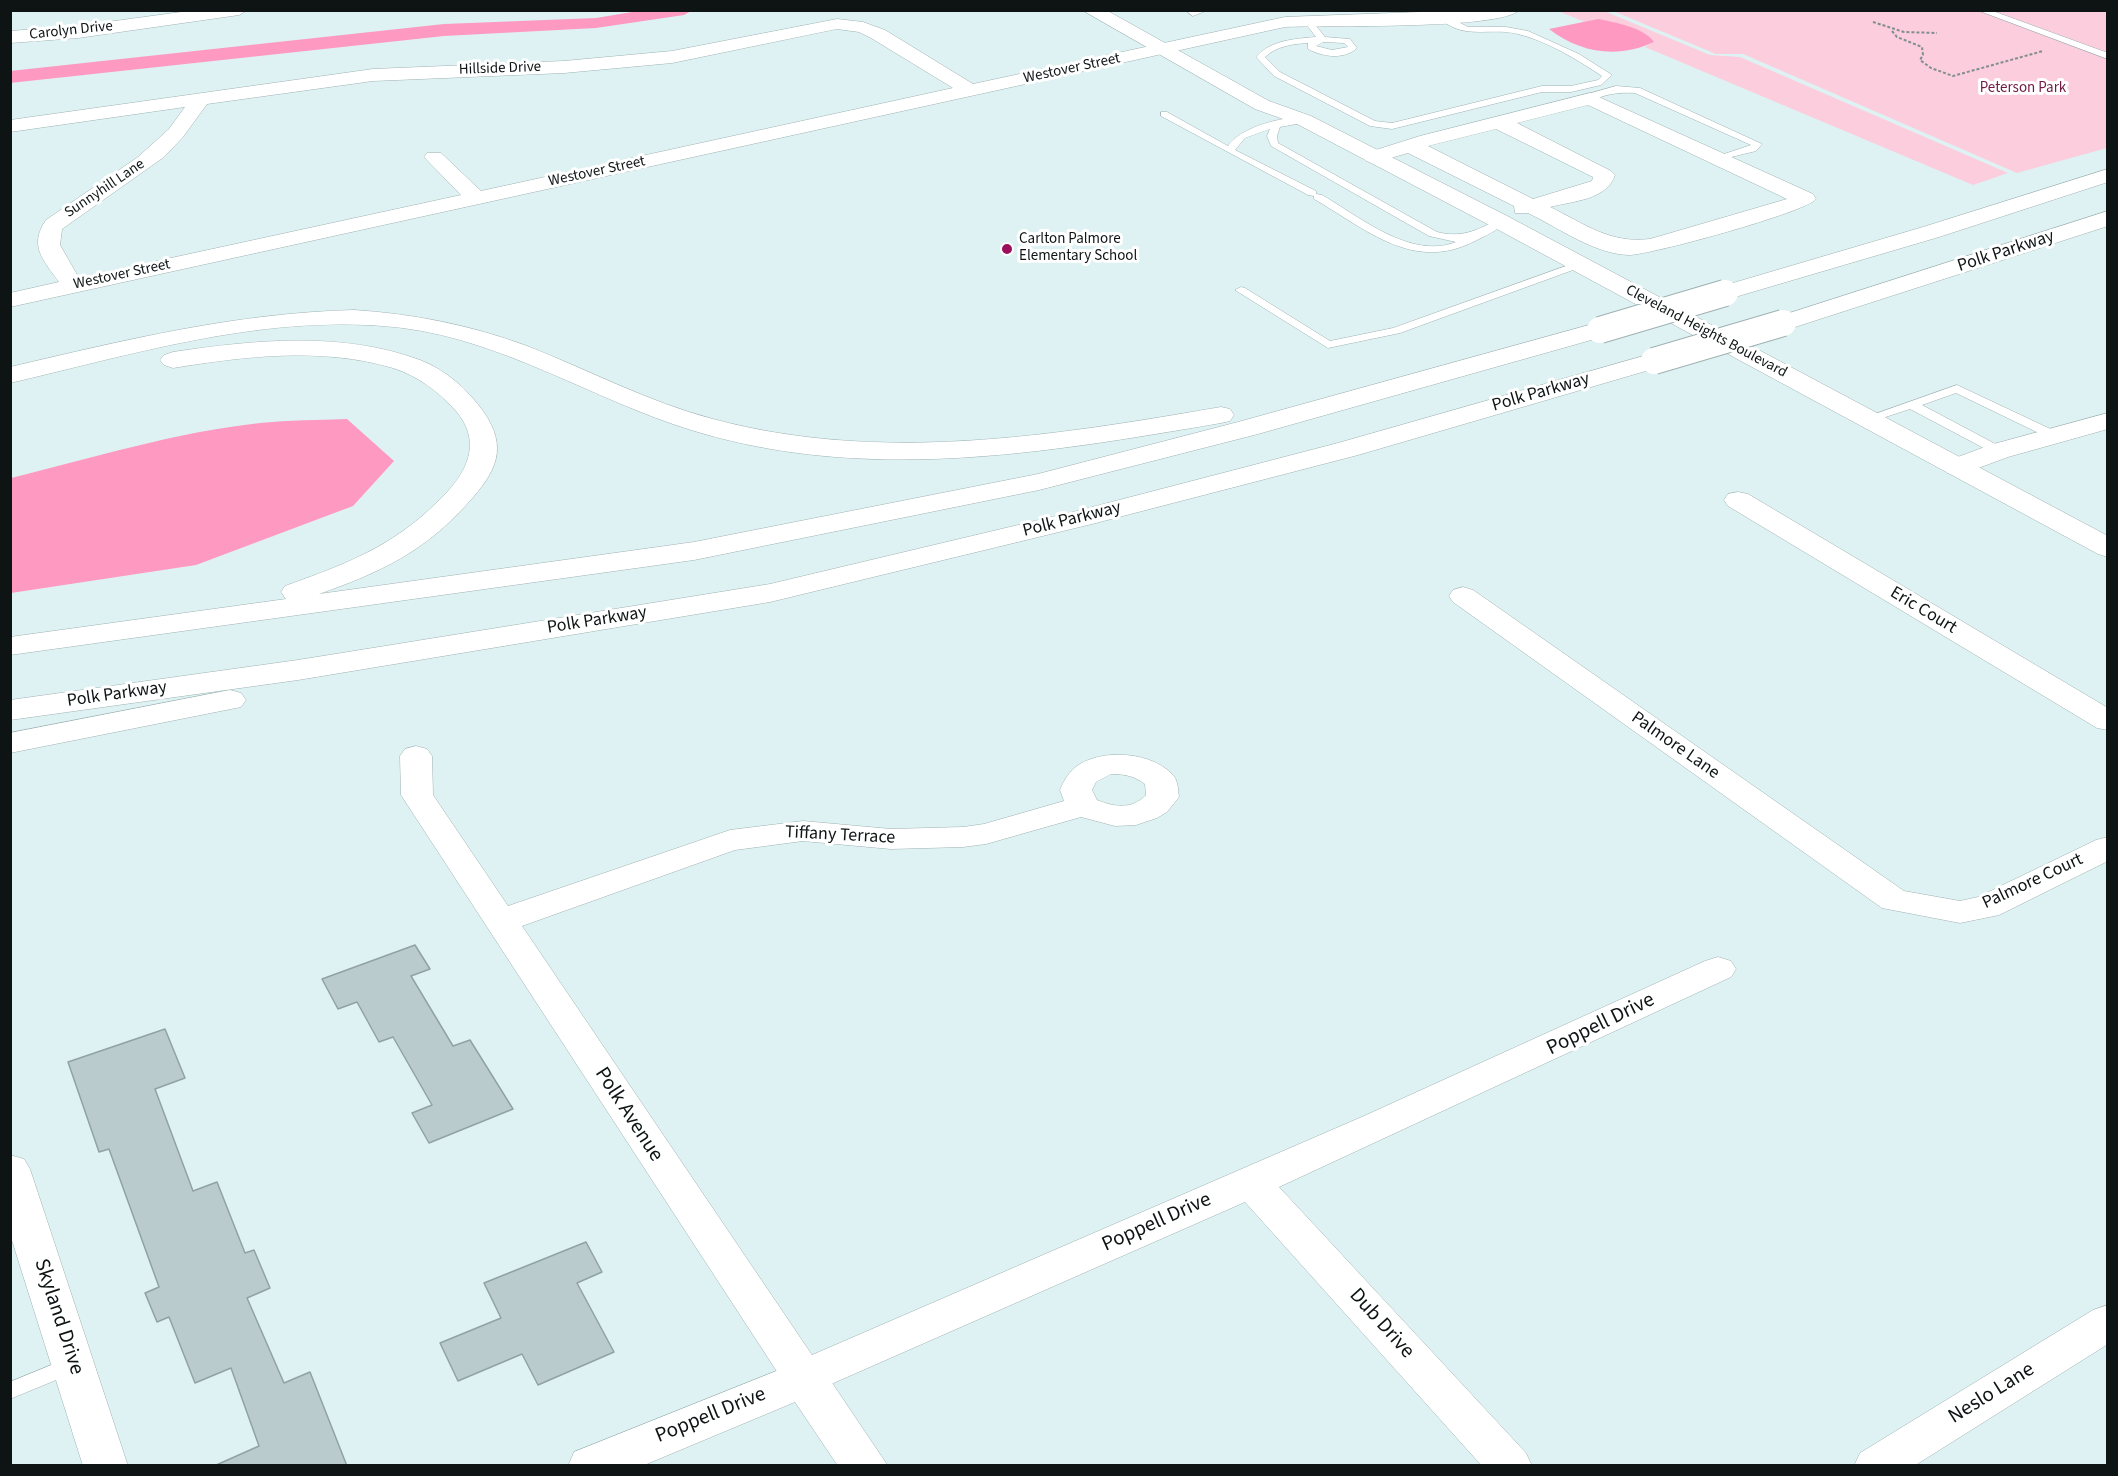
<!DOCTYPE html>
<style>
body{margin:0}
#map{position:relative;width:2118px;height:1476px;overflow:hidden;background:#dff2f3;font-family:"Source Sans 3",sans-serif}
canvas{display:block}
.frame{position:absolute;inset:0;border:12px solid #0e1414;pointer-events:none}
</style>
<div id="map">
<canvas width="2118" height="1476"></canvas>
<div class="frame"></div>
</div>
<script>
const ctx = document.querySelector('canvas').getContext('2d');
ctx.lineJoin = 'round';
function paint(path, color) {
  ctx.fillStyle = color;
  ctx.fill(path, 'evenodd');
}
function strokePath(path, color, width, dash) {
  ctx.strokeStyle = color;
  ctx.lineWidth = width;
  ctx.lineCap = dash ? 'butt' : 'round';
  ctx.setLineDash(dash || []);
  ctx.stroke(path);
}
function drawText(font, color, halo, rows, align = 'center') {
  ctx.font = font + ' "Source Sans 3",sans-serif';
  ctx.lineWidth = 6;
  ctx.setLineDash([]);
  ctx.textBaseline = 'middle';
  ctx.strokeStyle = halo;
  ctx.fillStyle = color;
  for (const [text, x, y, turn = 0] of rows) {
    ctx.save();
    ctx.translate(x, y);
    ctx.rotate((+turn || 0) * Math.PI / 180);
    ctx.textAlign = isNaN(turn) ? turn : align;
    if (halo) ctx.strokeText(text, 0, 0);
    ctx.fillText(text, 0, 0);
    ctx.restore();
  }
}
paint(new Path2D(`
 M1558 11H1604L1710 55 1740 57 2008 173 1973 185 1645 47 1654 42 1598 19 1585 22Z
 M1613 11H2107V148L2017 173 1743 54H1716Z`), '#fbcddd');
paint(new Path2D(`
 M1598 19C1614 22 1645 28 1654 42 1618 59 1580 53 1549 29Z
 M347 419 394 461 353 506 196 565 11 593V478C92 458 176 432 260 423 289 420 318 420 347 419Z`), '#fe99c2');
paint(new Path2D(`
 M644 10H693L684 15 596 28 444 36 10 83V71L444 24 596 18Z`), '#fe99c2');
const building = new Path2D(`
 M415 945 430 969 411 976 453 1046 470 1040 513 1109 429 1143 412 1113 432 1105 393 1037 379 1042 357 1002 338 1009 322 979Z
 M165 1029 185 1078 155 1089 193 1191 217 1182 245 1253 254 1250 270 1288 247 1298 284 1383 310 1372 347 1466H214L259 1446 231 1368 195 1383 169 1317 157 1322 145 1293 159 1287 109 1149 99 1152 68 1062Z
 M586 1242 602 1272 577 1283 614 1352 538 1385 522 1354 458 1381 440 1343 501 1318 484 1283Z`);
paint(building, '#b9cbcc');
strokePath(building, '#91a2a3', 1.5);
const lane = new Path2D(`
 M1185 10H1208L1193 16Z
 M1977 10H1990L2108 53V59Z
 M1445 15 1468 27H1506L1528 31 1579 54 1612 75 1601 85 1571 92H1542L1392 129 1370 126 1274 76 1256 57C1271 40 1294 39 1316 37L1302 19 1309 17 1325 37 1350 39 1357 48C1344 60 1323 57 1308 49V43C1292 44 1277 46 1265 57L1280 72 1375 121 1392 123 1542 86H1571L1598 80 1602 76C1576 59 1547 41 1518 34 1492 27 1464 40 1442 20V16ZM1323 42 1344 43 1348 47 1332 50 1316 46Z
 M1616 86 1640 88 1762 144 1756 151 1715 161V157L1751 145 1635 93C1618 92 1604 94 1590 102L1585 99 1588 94Z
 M1161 112H1167L1228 146C1240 127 1286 115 1307 118V122L1280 127 1277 136 1278 143 1437 232C1461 238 1476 231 1497 220L1506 222C1498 230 1485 236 1475 241 1413 273 1366 229 1314 199V196L1308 195 1161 116ZM1270 129 1267 136 1271 146 1429 236 1456 242C1411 260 1360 217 1322 195L1316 194V191L1235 150 1245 138Z
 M1580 261 1585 264 1584 266 1400 333 1328 348 1235 290 1241 287 1245 288 1330 341 1393 328Z
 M1957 385 2059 433 2061 436 2059 439H2051L1956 393 1922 405 2003 448V454H1995L1910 409 1867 423 1861 419Z
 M71 1357 78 1359 81 1365 78 1371 10 1399V1382Z`);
const street = new Path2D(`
 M196 10H248L239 15 78 38 10 43V31L78 26Z
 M1474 10H1519C1502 30 1321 25 1285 27L10 307V293L59 282C44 261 28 246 46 220L138 157 169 129 185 107 10 132V120L373 69 564 61 672 51 837 19 863 22 885 30 973 84 1285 17ZM837 29 859 32 871 38 953 88 481 191 441 153H427L424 157 461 195 79 278 60 245 62 229 164 157 183 137 207 104 373 81 564 73 672 63Z
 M1590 93 1813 194 1816 199C1807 212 1650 255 1629 255 1594 254 1559 228 1528 213H1515L1514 206 1408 153 1373 163 1366 161 1363 157 1366 153 1420 136ZM1588 105 1787 199 1650 239C1610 244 1585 224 1550 207 1573 201 1607 200 1615 175L1611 171 1517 123ZM1496 129 1593 177 1592 181 1533 199 1428 146Z
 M2108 413V429L2008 457 1965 473 1956 475 1947 473 1943 467 1947 461 1990 445Z
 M1738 492 1748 494 2108 708V730L2097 728 1728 506 1724 500 1728 494Z
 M1463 587 1473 590 1904 891 1960 901 1978 897 2096 840 2108 837V861L1999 915 1960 923 1882 908 1453 602 1449 596 1453 590Z
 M416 746 427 749 432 756 433 795 508 906 730 830 803 821 891 829 963 827 984 824 1064 801 1060 790C1064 780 1070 770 1080 764 1105 749 1152 752 1173 775 1178 781 1178 789 1179 797L1167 812 1157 818 1136 825 1115 826 1081 817 986 844 963 847 891 849 803 841 735 850 522 926 812 1355 1364 1116 1705 961 1718 957 1731 961 1736 969 1731 977 1279 1187 1526 1453 1532 1466H1482L1245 1202 804 1396 789 1390 401 795 400 756 405 749ZM1111 774C1125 774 1134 776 1145 784L1146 795C1132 810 1114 807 1097 800L1092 790 1096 782Z
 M10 1155 24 1159 30 1169 128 1466H83L10 1234Z
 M2108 1305V1344L1914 1466H1854L1860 1453 2093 1310Z`);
const secondary = new Path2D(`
 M1082 10H1106L1269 101 1311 116 1509 217 2108 536V557L2098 554 1493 227 1297 124 1255 109Z
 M804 1360 820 1365 888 1466H838L795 1402 642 1466H568L574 1452Z`);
const highway = new Path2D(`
 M2108 169V182L1939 237 1725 300 1716 298 1713 293 1716 288 1923 227Z
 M2108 211V226L1792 328 1783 330 1774 328 1771 323 1774 318Z
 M354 310C414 314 470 325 527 346 589 370 648 402 713 419 881 464 1052 436 1221 407L1230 409 1234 415 1230 421 1221 423C1045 453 866 484 691 430 594 400 505 341 403 328 271 312 138 353 10 383V367C125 340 236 313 354 310Z
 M1600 322 1609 325 1613 330 1609 335 1258 434 1039 490 694 560 10 655V637L286 599 281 592 285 586C352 562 399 544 448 491 470 467 480 439 456 411 439 392 418 376 393 368 322 347 246 356 173 368L164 365 160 360 164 355 173 352C254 340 341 331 420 360 446 370 467 389 483 411 509 448 496 472 468 503 424 552 381 572 319 594L694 542 1038 474 1238 422Z
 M1654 353 1663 356 1667 361 1663 366 1358 455 1092 524 770 602 298 680 10 720V700L298 660 770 584 1077 511 1338 443Z
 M230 690 241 693 246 700 241 707 10 753V733Z`);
strokePath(lane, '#9fb1b2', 1);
strokePath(street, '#9fb1b2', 1);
strokePath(secondary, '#9fb1b2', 1);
strokePath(highway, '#9fb1b2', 1);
strokePath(new Path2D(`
 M1873 22 1904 32 1937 33
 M1892 31 1897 37 1922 47 1923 55 1920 60 1931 68 1953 76 2043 51`), '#818e8f', 2, [3, 2]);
paint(lane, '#fff');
paint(street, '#fff');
paint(secondary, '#fff');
paint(highway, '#fff');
const highwayBridge = new Path2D(`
 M1600 330 1725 293
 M1654 361 1783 323`);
strokePath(highwayBridge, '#9fb1b2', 28, []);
strokePath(highwayBridge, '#fff', 26);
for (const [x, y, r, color] of [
 [1007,249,6,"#9c0f5d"]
]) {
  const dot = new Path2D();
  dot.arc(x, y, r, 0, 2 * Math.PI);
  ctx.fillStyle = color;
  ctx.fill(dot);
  strokePath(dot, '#fff', 2);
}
drawText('15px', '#0e1414', '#fff', [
 ["Carolyn Drive",71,31,-6],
 ["Hillside Drive",500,69,-2],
 ["Westover Street",1072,69,-12],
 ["Westover Street",597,172,-12],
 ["Sunnyhill Lane",105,189,-34],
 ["Westover Street",122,275,-12],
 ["Cleveland Heights Boulevard",1706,332,28]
]);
drawText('15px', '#701944', '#fff', [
 ["Peterson Park",2023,89]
]);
drawText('15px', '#0e1414', '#fff', [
 ["Carlton Palmore",1019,240],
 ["Elementary School",1019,257]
], 'left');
drawText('18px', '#0e1414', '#fff', [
 ["Polk Parkway",2006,252,-18],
 ["Polk Parkway",1541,393,-16],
 ["Polk Parkway",1072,520,-14],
 ["Eric Court",1923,611,31],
 ["Polk Parkway",597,621,-9],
 ["Polk Parkway",117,695,-8],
 ["Palmore Lane",1675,746,35],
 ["Tiffany Terrace",840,836,3],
 ["Palmore Court",2033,882,-25]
]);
drawText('21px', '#0e1414', '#fff', [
 ["Poppell Drive",1601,1025,-26],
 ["Polk Avenue",628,1115,57],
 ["Poppell Drive",1157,1223,-24],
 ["Skyland Drive",58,1317,72],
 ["Dub Drive",1381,1324,48],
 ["Neslo Lane",1992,1394,-32],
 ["Poppell Drive",711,1416,-22]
]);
</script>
